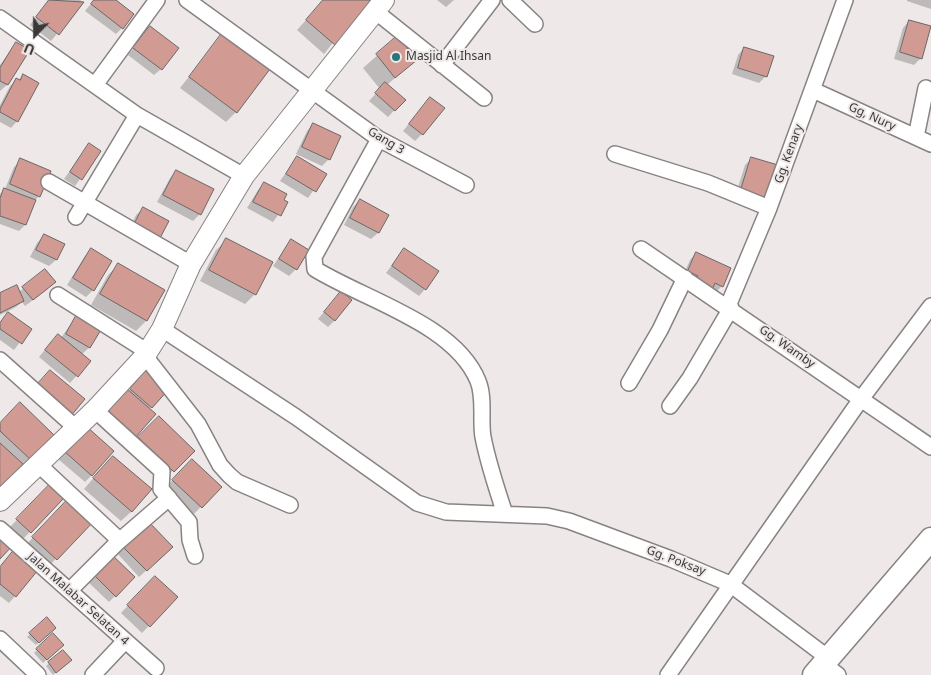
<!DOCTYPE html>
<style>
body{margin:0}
#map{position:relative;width:931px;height:675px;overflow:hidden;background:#eee9e8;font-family:"Noto Sans",sans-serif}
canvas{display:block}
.north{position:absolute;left:10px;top:10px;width:50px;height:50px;-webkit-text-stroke:4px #eee9e8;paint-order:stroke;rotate:202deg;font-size:14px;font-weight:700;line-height:20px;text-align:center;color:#3a3838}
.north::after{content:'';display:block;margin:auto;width:18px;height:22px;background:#3a3838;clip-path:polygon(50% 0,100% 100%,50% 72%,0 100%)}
</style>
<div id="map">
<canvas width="931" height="675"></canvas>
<div class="north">U</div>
</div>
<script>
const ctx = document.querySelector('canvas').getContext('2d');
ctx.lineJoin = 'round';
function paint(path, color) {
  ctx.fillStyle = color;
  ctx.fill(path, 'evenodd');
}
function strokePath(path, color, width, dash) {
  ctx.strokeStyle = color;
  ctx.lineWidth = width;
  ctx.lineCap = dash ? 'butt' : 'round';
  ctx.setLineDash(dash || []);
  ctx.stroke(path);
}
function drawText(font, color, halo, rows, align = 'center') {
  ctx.font = font + ' "Noto Sans",sans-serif';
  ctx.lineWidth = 4;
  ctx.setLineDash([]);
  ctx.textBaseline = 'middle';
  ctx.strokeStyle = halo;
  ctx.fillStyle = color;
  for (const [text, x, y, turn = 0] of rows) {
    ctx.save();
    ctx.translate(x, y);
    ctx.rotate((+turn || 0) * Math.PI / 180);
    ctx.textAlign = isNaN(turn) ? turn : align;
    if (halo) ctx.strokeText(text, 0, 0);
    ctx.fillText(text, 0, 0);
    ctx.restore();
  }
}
paint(new Path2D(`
 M49 0H80L83 2 51 41 30 25Z
 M94 0H114L122 28 116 34 85 11Z
 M324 0H367L324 54 297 30Z
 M437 0H454L446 7Z
 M931 0V9L907 1V0Z
 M909 21 921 58 914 65 894 59 903 28Z
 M144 35 161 69 154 75 128 55Z
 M222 35 236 112 226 122 180 88Z
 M397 38 415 60 387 85 404 100 388 117 369 101 380 89 363 68Z
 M16 43 28 50 7 85 0 91V65Z
 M744 48 766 76 759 83 732 74 738 55Z
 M23 76 17 121 11 128 0 122V105L10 86Z
 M424 105 422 134 415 141 403 131Z
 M313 124 329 159 322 166 296 154 307 131Z
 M89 144 100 152 75 186 64 179Z
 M297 157 325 174 308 198 280 181Z
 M752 158 766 198 759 205 735 197 745 165Z
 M21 160 39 196 34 202 25 225 19 231 0 224V194L5 189 14 167Z
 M177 171 200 214 193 221 157 202 170 178Z
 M264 184 287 203 273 222 247 208 258 190Z
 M360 200 388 215 378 233 371 239 344 225 353 207Z
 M143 209 167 221 127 234 136 215Z
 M44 236 63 245 56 260 49 266 30 257 37 243Z
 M227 240 255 294 245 304 200 281 216 250Z
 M291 240 296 269 289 276 273 266Z
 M404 249 425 289 419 296 386 273Z
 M91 250 93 290 86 297 67 285 85 256Z
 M696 253 722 286 715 293 682 278 690 260Z
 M118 265 163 291 146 321 136 331 91 305 108 275Z
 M45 271 48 289 25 306 22 302 16 307 0 315V295L19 292Z
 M341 292 335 320 328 327 318 319Z
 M8 314 30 329 14 350 0 340V322Z
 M77 315 90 347 81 355 89 362 70 383 39 357 51 342 61 338Z
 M139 378 151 407 149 410 128 392Z
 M159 417 193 451 166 477 132 444Z
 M0 425 53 436 0 488Z
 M79 434 92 475 85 482 58 459Z
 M192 461 220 487 194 514 166 487Z
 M103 467 132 511 121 521 84 489Z
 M49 487 62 499 23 539 10 527Z
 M60 509 93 520 46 569 23 548Z
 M147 522 165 554 139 577 116 552Z
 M110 555 133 578 109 602 86 580Z
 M0 567 15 596 9 603 0 596Z
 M155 577 176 598 142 633 121 613Z
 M46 619 55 628 36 645 27 637Z
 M53 635 62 645 43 663 34 653Z
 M63 652 67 663 53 675 46 666Z`), '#0003');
const building = new Path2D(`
 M49 0 84 2 59 35 36 17Z
 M94 0H116L134 14 123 29 91 4Z
 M323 0H369L372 3 335 45 306 20Z
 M909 20 931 26 922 59 900 52Z
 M150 26 179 48 162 70 133 48Z
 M222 33 270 69 237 113 189 77Z
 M397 36 417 60 395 78 376 54Z
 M16 42 30 50 8 85 0 81V68Z
 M744 47 774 56 767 77 738 68Z
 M23 74 39 83 18 122 0 112V109L16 78 20 80Z
 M385 82 406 100 395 111 375 93Z
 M430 97 445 108 423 135 409 124Z
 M313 123 341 136 330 160 302 147Z
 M89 143 101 151 82 180 70 172Z
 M297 156 327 174 316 192 286 174Z
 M751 157 778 165 767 198 741 190Z
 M20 158 51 171 40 197 10 184Z
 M176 170 214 189 201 215 163 195Z
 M264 182 287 194 284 200 288 202 281 216 253 202Z
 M4 188 36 200 26 225 0 216V199Z
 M360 199 389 215 379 233 350 218Z
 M143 207 169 221 159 240 133 227Z
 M44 234 65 244 57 260 36 250Z
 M226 238 273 262 256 295 209 270Z
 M291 239 309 250 297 270 279 259Z
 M91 248 112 261 94 291 73 278Z
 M404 248 439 271 426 290 392 266Z
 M696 252 731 268 723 287 715 283 712 290 695 282 698 276 688 271Z
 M118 263 165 290 147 321 100 294Z
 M45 269 56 282 33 300 22 287Z
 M17 285 24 301 0 313V293Z
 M341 291 352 300 335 321 324 312Z
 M8 312 32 329 22 344 0 329V323Z
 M77 314 102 328 90 348 66 334Z
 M58 334 91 361 78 377 45 350Z
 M50 370 85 399 70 417 35 387Z
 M146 370 169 389 152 408 130 389Z
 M126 388 156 414 135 438 105 411Z
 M20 402 55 436 31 460 0 431V423Z
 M159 416 195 451 174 472 138 437Z
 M86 426 114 451 92 476 64 451Z
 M0 443 23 464 0 490Z
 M113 456 152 489 132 512 93 478Z
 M192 459 222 487 202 508 172 480Z
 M49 485 63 499 31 533 16 519Z
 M70 497 95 520 57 560 32 537Z
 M147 520 173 547 147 571 121 545Z
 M0 534 13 545 0 559Z
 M14 550 38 570 16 597 0 584V567Z
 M110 553 135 577 116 597 92 573Z
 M155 576 178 597 150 627 127 605Z
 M47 617 56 628 39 643 29 633Z
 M53 633 64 645 47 660 36 649Z
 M63 650 72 660 56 673 48 662Z`);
paint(building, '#d19a92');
strokePath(building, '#6b6766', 1);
const minor = new Path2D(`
 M187 0 379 139 466 185
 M510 0 535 24
 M375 11 484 98
 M0 18 137 115 244 176
 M442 65 492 0
 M95 85 157 0
 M813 90 931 144
 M916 137 926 88
 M379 139 314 257 315 269C365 300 455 324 478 381 485 398 480 420 483 437 488 463 497 490 505 514
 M615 154 708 183 769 208
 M49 182 191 264
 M76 217 137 115
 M641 249 931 447
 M58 295 148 352
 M728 306 769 208 845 0
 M162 329 296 417 417 503 446 512 547 516 569 521 671 559 730 584 827 657
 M145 356 198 424 220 465 229 475 237 482 290 505
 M0 360 75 427
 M629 383 660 330 685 278
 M670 406 690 378 731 308
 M95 410 162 471 161 489 189 522 190 540 195 556
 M38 464 114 535 118 542
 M0 529 156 668
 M70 590 118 542 169 498
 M0 639 38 675
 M822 663 838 675
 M93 675 125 641
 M668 675 861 399 931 306`);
const tertiary = new Path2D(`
 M0 501 95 410 145 356 162 329 191 264 244 176 384 0`);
const secondary = new Path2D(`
 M814 675 931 539`);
strokePath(minor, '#888382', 18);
strokePath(tertiary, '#888382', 22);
strokePath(secondary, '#888382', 25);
strokePath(minor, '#fff', 15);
strokePath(tertiary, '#fff', 20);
strokePath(secondary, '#fff', 22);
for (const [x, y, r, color] of [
 [396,57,5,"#2b747d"]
]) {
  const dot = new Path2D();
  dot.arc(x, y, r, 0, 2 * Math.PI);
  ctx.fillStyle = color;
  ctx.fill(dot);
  strokePath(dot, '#eee9e8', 2);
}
drawText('12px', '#3a3838', '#eee9e8', [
 ["Masjid Al Ihsan",406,57]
], 'left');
drawText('12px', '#3a3838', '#eee9e8', [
 ["Gg, Nury",872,117,25],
 ["Gang 3",386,141,31],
 ["Gg. Kenary",789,154,-70],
 ["Gg. Wamby",787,347,35],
 ["Gg. Poksay",676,561,21],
 ["Jalan Malabar Selatan 4",78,599,42]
]);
</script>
